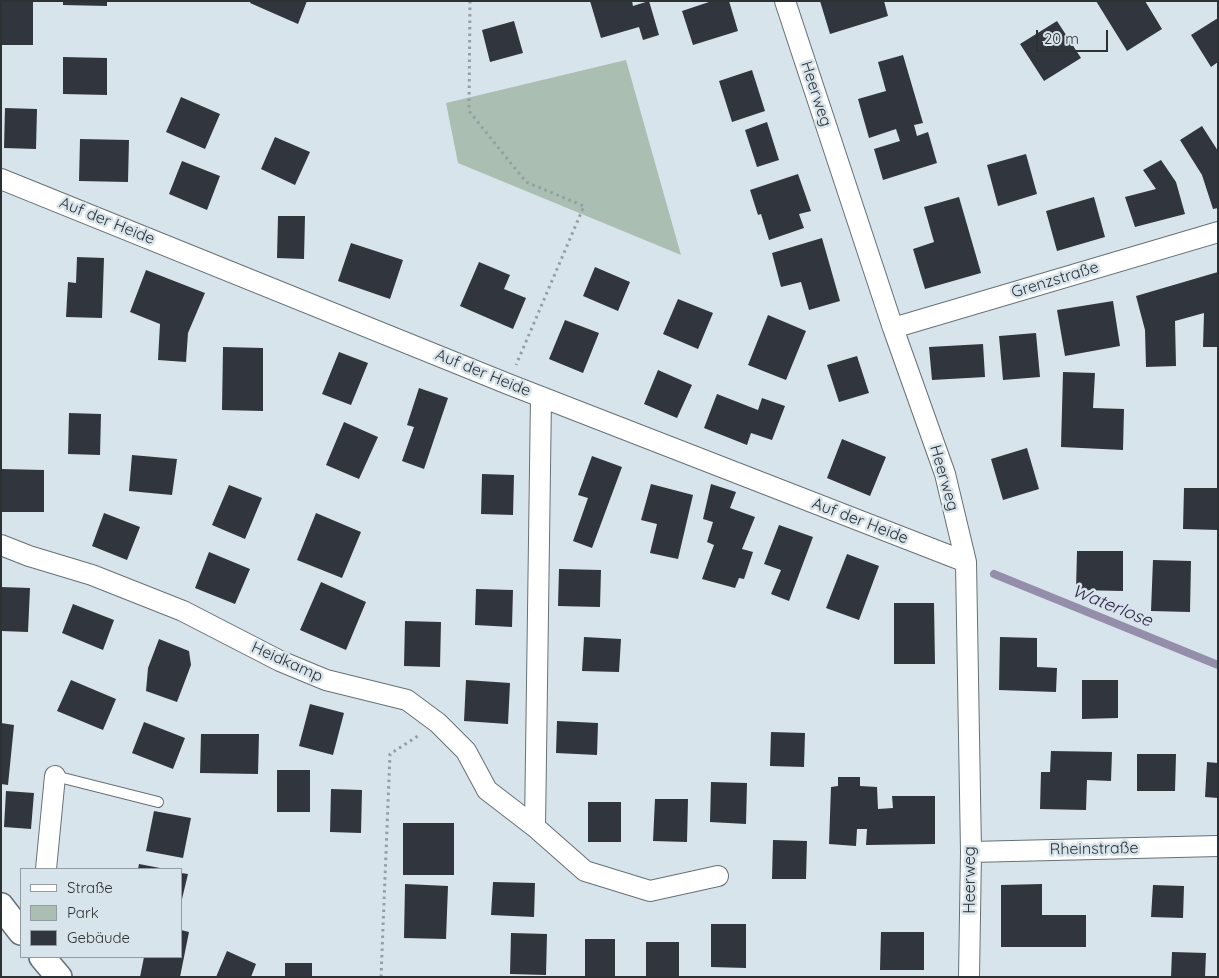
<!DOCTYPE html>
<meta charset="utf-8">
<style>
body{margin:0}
#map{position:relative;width:1219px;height:978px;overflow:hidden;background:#d8e4eb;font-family:Quicksand,sans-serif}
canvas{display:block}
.frame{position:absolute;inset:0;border:2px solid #2c3134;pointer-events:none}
.legend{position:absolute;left:20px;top:868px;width:162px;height:90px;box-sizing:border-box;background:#d8e4eb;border:1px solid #939ca2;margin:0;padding:6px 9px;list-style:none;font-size:15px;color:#2c3134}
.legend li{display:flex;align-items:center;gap:10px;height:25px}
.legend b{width:25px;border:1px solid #939ca2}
.scale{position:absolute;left:1036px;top:30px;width:72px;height:22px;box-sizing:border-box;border:2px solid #2c3134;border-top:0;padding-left:6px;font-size:15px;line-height:18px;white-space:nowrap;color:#2c3134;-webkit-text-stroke:4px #d8e4eb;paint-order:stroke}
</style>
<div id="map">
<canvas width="1219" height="978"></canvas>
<div class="frame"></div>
<ul class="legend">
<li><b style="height:6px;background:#fff"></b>Straße</li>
<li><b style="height:14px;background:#aabeb2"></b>Park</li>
<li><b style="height:14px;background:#31353e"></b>Gebäude</li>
</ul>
<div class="scale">20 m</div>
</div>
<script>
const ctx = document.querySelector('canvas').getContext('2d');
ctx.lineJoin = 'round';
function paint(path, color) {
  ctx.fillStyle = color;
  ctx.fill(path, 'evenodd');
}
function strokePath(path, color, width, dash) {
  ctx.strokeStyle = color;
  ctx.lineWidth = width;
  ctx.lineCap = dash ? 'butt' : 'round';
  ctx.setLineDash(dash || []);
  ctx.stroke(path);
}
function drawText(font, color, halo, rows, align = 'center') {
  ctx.font = font + ' Quicksand,sans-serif';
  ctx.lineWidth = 5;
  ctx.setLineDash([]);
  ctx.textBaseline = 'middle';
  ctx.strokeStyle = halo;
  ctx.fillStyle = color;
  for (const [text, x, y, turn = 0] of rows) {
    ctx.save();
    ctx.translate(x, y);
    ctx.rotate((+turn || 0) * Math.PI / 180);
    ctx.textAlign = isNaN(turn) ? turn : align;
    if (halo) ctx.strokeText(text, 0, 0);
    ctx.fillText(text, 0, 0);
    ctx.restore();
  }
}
paint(new Path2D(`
 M626 60 681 255 458 163 446 103Z`), '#aabeb2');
strokePath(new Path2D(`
 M994 574 1218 665`), '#958eaa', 8);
paint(new Path2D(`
 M1 1H33V45H1Z
 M63 1H107V6L63 5Z
 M251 1H307L298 24 250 3Z
 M590 1H632L633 6 649 1 659 35 643 40 639 27 601 38Z
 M712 1H729L738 31 693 45 682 11Z
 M820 1H884L888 16 830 34Z
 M1096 1H1145L1162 29 1127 51Z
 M1218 18V62L1211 67 1191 35Z
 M514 21 523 53 490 62 482 30Z
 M1057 21 1081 58 1044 81 1020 44Z
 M903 55 923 123 914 125 917 136 928 132 937 163 883 180 874 149 900 141 896 129 869 138 858 99 886 91 878 62Z
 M63 57 107 58V95L63 94Z
 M752 70 765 111 732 122 719 81Z
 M181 97 220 114 205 149 166 132Z
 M5 108 37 109 36 149 4 148Z
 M767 122 779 160 757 167 745 130Z
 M1202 126 1218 151V208L1213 209 1202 175 1180 140Z
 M275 137 310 152 295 185 261 169Z
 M80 139 129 140 128 182 79 181Z
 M1026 154 1037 194 998 206 987 165Z
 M1161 160 1176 182 1185 214 1135 227 1125 197 1156 189 1143 170Z
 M182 161 220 176 207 210 169 194Z
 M798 174 811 211 799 214 804 228 769 240 761 214 758 215 750 190Z
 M959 197 981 273 925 289 913 249 934 242 924 207Z
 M1094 197 1105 237 1057 251 1046 211Z
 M278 216H305L304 259 277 258Z
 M822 238 840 301 809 310 801 282 781 287 772 253Z
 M351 243 403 260 390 299 338 281Z
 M77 257 104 258 102 318 66 317 68 282 76 283Z
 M479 262 510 275 504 289 526 298 513 329 460 306Z
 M595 267 630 282 618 311 583 296Z
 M146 270 205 293 188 333 186 362 158 360 160 324 130 312Z
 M1218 272V347H1203L1204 313 1175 321 1176 366 1146 367 1145 330 1136 296Z
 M678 299 713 313 698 349 663 334Z
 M1113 301 1120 346 1065 356 1057 310Z
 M768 315 806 331 786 380 748 365Z
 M565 320 599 333 583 373 549 359Z
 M1036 333 1040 377 1003 380 999 336Z
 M983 344 985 377 932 380 929 347Z
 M223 347 263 348V411L222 410Z
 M339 352 368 363 351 405 322 394Z
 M857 356 869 393 839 402 827 365Z
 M658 370 692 385 677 418 644 404Z
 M1063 372 1095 373 1093 408 1124 409 1123 450 1061 447Z
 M419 388 448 398 424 469 402 461 414 427 407 425Z
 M717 394 758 410 762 398 785 406 772 440 751 433 747 445 704 428Z
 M69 413 101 414 100 455 68 454Z
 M344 422 378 437 359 479 326 465Z
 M842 439 886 457 870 496 827 478Z
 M1027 448 1039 489 1003 500 991 459Z
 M132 455 177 459 172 495 129 491Z
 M592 456 622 467 592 548 573 541 588 498 578 495Z
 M1 469 44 470V512H1Z
 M482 474 514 475 513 515 481 514Z
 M651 484 693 495 678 559 650 553 657 524 641 520Z
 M711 484 736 492 730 508 755 517 742 549 753 552 744 579 739 578 735 588 702 579 714 545 707 542 713 522 703 519Z
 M229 485 262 498 245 539 212 525Z
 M1184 488H1218V530L1183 529Z
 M104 513 140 527 127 560 92 546Z
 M316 513 361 532 342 578 297 560Z
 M779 525 813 537 789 601 771 594 781 570 764 564Z
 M1077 551H1123V591L1076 590Z
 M209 552 250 569 235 604 195 588Z
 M847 554 879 566 859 620 826 608Z
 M1153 560 1191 561 1190 612 1151 611Z
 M559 569 601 570 600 607 558 606Z
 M321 582 366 602 346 650 300 630Z
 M1 587 30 588 28 632 1 631Z
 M476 589 513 590 512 627 475 625Z
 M894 603H934L935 664H894Z
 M73 604 114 620 103 650 62 633Z
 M405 621 441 622 440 667 404 666Z
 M584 637 621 639 619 672 582 671Z
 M1000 637 1037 638V667L1057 668 1056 692 999 690Z
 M159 639 189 651 191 665 177 702 146 691 148 668Z
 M71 680 116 699 103 730 57 711Z
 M466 680 510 683 508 724 464 721Z
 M1082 680H1118V718L1082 719Z
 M310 704 344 713 333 755 299 746Z
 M557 721 598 723 597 755 556 753Z
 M144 722 185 738 173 769 132 753Z
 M1 723 14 725 8 785 1 784Z
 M771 732 805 733 804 767 770 766Z
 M201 734H259L258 774 200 773Z
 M1051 751 1112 752 1111 781 1087 780 1086 810 1040 809 1041 772H1050Z
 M1137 754H1176L1175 791H1137Z
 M1207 762 1218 763V798L1205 797Z
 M277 770H310V812H277Z
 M838 777H860V786L877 787 878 809 893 808 892 796H935V844L866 845 867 829H857L856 846 829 844 831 787 838 786Z
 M711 782 747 783 746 824 710 822Z
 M331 789 362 790 361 833 330 832Z
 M6 791 34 793 31 829 4 827Z
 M655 799H688L687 842 653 841Z
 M588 802H621V842H588Z
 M154 811 191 818 183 858 146 851Z
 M403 823H454V875H403Z
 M773 840 807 841 806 879H772Z
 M139 864 160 868V869H138Z
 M181 873 188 874 182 899H181Z
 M493 882 535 883 534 917 491 915Z
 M405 884 448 886 446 939 404 938Z
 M1042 884V915H1086V947H1001V885Z
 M1153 885 1184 886 1183 918 1151 917Z
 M711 924H746V968L711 967Z
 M181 930 189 932 180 977H140L144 957H181Z
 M881 932H924V970H880Z
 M511 933 547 934 546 975 510 974Z
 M585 939H615V977H585Z
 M646 942H679V977H646Z
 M227 951 256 964 251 977H216Z
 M1172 952 1206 953 1205 977H1171Z
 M285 963H312V977H285Z`), '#31353e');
const service = new Path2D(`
 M55 776 158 802`);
const minor = new Path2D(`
 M785 1 893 328 945 474 966 562 971 852 969 977
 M1 179 508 384 966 562
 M893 328 1218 232
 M1 545 29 556 92 575 183 611 280 661 326 680 407 700 438 723 466 751 487 790 535 827 585 871 650 891 718 876
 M535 827 541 397
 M971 852 1218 846
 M46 869 55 776`);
const tertiary = new Path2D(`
 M1 906 21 932
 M42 957 59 977`);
strokePath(service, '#667177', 12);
strokePath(minor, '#667177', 22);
strokePath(tertiary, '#667177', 28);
strokePath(new Path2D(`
 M470 1 469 111 526 182 584 206 516 365
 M381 977 390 754 418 736`), '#959ea4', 3, [2.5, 4]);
strokePath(service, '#fff', 10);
strokePath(minor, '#fff', 20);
strokePath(tertiary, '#fff', 25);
drawText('16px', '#2c3134', '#d8e4eb', [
 ["Heerweg",816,94,72],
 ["Auf der Heide",107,221,22],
 ["Grenzstraße",1055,280,-17],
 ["Auf der Heide",483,373,22],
 ["Heerweg",944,478,74],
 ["Auf der Heide",860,521,21],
 ["Heidkamp",287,662,24],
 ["Rheinstraße",1094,849,-1],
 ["Heerweg",970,880,-90]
]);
drawText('italic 18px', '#32254d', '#d8e4eb', [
 ["Waterlose",1112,606,22]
]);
</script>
